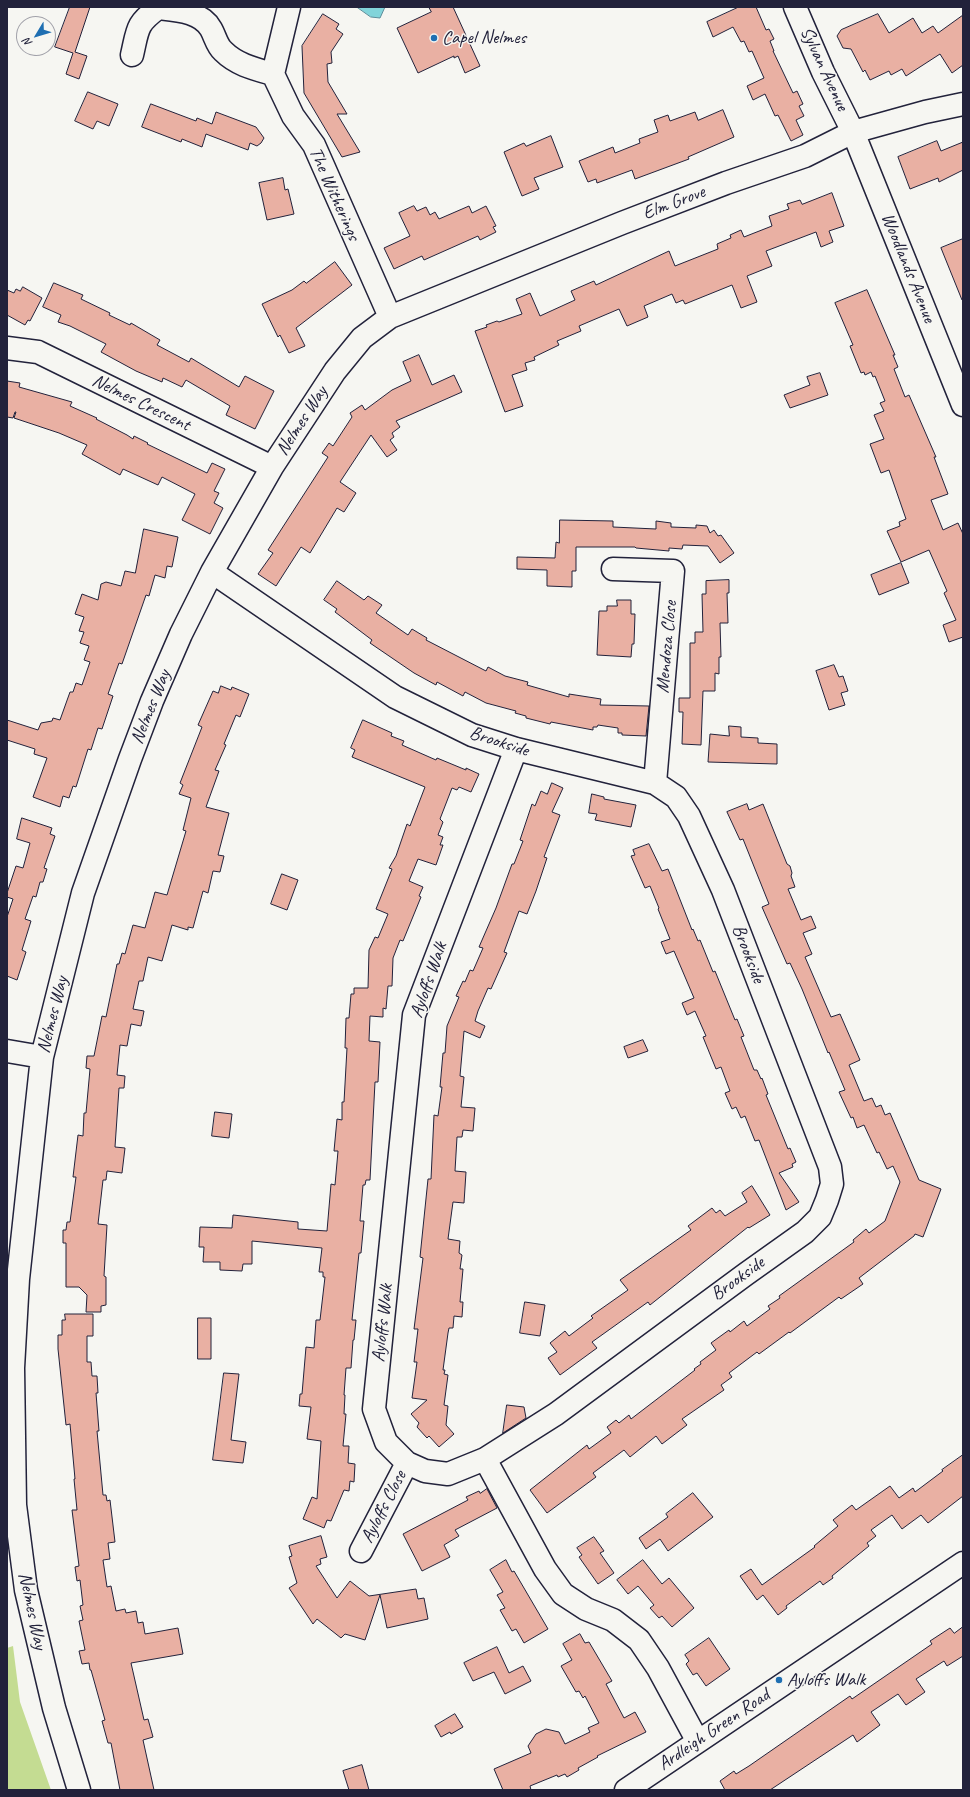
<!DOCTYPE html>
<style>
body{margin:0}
#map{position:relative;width:970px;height:1797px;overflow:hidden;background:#f6f6f2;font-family:Caveat,sans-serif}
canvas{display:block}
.frame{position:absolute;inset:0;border:8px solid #22223b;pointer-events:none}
.north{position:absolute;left:16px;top:16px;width:40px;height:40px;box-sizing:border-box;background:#f6f6f2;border:1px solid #a1a1a9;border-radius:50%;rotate:232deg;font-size:11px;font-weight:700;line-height:16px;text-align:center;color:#22223b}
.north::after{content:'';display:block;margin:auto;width:14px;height:18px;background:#1f6fb2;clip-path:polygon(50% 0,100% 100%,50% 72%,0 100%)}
</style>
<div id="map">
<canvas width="970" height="1797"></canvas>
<div class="frame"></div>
<div class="north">N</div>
</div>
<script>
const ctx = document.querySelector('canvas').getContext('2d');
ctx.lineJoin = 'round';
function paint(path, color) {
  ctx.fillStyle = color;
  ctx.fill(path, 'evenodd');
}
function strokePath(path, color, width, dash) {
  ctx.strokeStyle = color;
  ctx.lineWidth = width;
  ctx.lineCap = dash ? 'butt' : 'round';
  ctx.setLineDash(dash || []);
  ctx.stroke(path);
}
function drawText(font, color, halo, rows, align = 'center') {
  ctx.font = font + ' Caveat,sans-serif';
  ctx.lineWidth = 3;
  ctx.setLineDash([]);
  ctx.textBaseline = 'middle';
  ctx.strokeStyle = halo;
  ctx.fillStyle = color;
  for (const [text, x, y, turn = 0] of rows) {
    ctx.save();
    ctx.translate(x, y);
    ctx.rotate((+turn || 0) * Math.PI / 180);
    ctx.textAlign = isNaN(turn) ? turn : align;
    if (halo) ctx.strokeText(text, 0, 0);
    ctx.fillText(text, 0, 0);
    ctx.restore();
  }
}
paint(new Path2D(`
 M13 1646 20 1702 51 1790H7V1648Z`), '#c4dc92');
const water = new Path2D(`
 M357 7H385L380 18 371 17Z`);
paint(water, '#82d4da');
strokePath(water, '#5c8d9a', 1);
const building = new Path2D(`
 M70 7H90L75 52 87 56 79 79 66 74 73 53 55 47Z
 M429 7H453L480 66 465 73 458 56 454 58V56L418 73 397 28 431 12Z
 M739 7H756L766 30 769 29 774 39 770 41 774 51H773L793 93 797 91 803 104 799 106 804 116 796 120 803 135 791 141 778 115 775 116 765 94 753 100 747 86 764 78 752 51 749 52 744 41 741 42 733 27 713 37 707 22Z
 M323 14 339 24 336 29 343 34 331 52 332 63 327 64 328 82 347 114H337L360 152 342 157 304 93 302 46Z
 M878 14 889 33 913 18 922 33 933 26 938 33 963 15V65L952 73 940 54 906 76 902 69 891 75 889 71 870 80 865 70 863 72 851 49 843 48 837 36 841 30Z
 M88 92 118 104 109 126 97 121 93 129 75 121Z
 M151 104 196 121 197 118 212 124 216 112 256 127 264 138 261 143 257 146 250 143 248 150 206 134 202 147 182 139 181 142 142 127Z
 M723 110 734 137 688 157 689 159 635 179 632 170 597 183 596 179 588 182 579 161 613 147 615 153 640 143 639 139 658 132 654 120 668 115 670 121 695 112 698 120Z
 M551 136 563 167 534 178 539 189 522 196 504 152 524 143 526 146Z
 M937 141 941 151 963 142V170L939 182 938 178 910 189 898 157Z
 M283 178 285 190 288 189 294 214 267 220 259 183Z
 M832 193 844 226 829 231 833 242 821 247 816 232 766 251 772 266 747 276 757 302 741 308 732 285 685 304 683 300 676 303 672 294 644 306 648 317 627 326 619 309 579 326 581 331 557 341 559 345 534 357 535 360 525 363 527 370 512 375 523 406 505 412 475 331 487 327 486 325 497 321 499 322 522 314 516 299 530 293 540 316 575 300 571 291 594 281 596 285 669 251 675 266 718 249 717 244 731 238 730 235 741 230 744 237 772 226 769 216 789 209 787 204 800 200 802 204Z
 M414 206 417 211 426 207 430 215 435 212 439 219 469 206 472 213 486 206 496 226 493 227 496 232 480 240 478 236 424 260 422 256 394 269 384 248 410 236 399 213Z
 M963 239V300H962L941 248Z
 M335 262 352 285 296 328 305 346 289 353 280 335 278 337 262 304 292 290 304 281 306 283Z
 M54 283 83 295 81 299 110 313 109 315 130 325 131 323 160 340 157 345 189 362 191 358 239 387 245 376 274 391 255 429 226 415 230 406 186 380 182 387 163 378 162 382 136 371 101 352 106 344 70 326 58 322 61 315 43 307Z
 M23 287 42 298 30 321 28 320 25 325 7 315V290L14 293 16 289 20 291Z
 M867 290 895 355H893L898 367 894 369 905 397 909 395 936 457H934L948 494 931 500 943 530 958 523 963 534V637L949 642 943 625 956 620 944 593 947 591 929 550 901 562 887 531 900 526 899 522 906 519 889 470 881 473 870 444 884 439 874 415 884 411 880 403 885 401 875 376 873 377 871 372 865 375 864 372 861 373 850 346 853 345 835 303Z
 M419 355 432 385 454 375 462 392 396 421 400 427 392 433 394 437 390 440 397 450 387 457 371 435 340 482 356 493 344 512 337 508 310 553 301 547 276 586 258 574 273 553 268 550 328 457 322 453 329 443 333 446 352 417 350 413 362 405 365 410 392 390 411 381 403 362Z
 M820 373 828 395 790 408 784 395 810 385 807 377Z
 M7 381 20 383 19 387 72 402 70 406 97 418 96 419 127 435 133 439 134 436 148 443 147 444 207 473 212 463 225 469 214 491 219 493 214 503 223 508 210 534 182 520 195 494 162 477 158 485 123 469 120 475 82 454 87 445 59 433 14 418 16 412H15L13 418 7 417Z
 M560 520 613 521V527L656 529V521L671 523V527L696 528V525L707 526 710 533 714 530 718 536 721 535 734 553 720 563 708 546 683 545 682 549 669 548V551L636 548 635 547H576V571H572V587L547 586V570L517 569V557L555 558 556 542 559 543Z
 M144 529 178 537 172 567 167 566 165 578 155 575 149 596 146 595 122 664 119 663 108 694 113 696 102 729 98 728 91 750 88 749 76 787 73 786 69 798 63 796 60 807 33 797 47 758 34 754 35 749 7 740V720L38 730 41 723 52 721 53 718 60 720 70 692H73L76 683 82 685 90 662 84 660 89 646 80 643 84 632 79 631 84 617 75 614 82 594 98 600 101 584 106 582 121 586 125 571 135 573Z
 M901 563 909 583 879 595 871 575Z
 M729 580V593H727L728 623H720L721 657H719V674L715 673V691H703L701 745 682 744 683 712H679V698H690V643H695V632H703L702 594H706V581Z
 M337 581 364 600 368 596 382 605 376 613 408 635 412 629 427 638 426 640 486 671 488 667 505 676 528 682 527 685 569 697V694L601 699 600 705 649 706 646 736 622 735V733H618V728L598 725 597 727H593V730L551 722 550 724 526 718V716L515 713 516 711 486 703 465 692 463 696 437 682 436 685 414 673 370 643 372 640 335 612 337 609 324 600Z
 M617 600H631V614H635L634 644H632L631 657 597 655 599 611H607V606H617Z
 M834 665 839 677 843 676 848 691 841 693 845 705 829 710 816 671Z
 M221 686 231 690 232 687 249 694 240 717 236 715 224 744 226 745 215 770 219 771 206 807 229 813 218 855 224 856 220 872 213 871 208 893 203 891 193 928 188 927V930L172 925 162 961 148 957 143 981H139L133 1009 144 1011 141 1026 131 1024 127 1046 120 1045 117 1075 125 1076 124 1088H119L115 1147 125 1148 122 1173 107 1171 106 1180H103L98 1224 107 1225 104 1276 106 1277V1305L101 1306V1312H86L87 1295 79 1287H66V1243H63V1230H66L67 1222H70L76 1177H73L78 1135 83 1136 84 1113H86L90 1069 86 1068 87 1056H94L102 1016 106 1017 117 964H119L122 953 125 954 133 925 145 928 155 892 167 895 186 831 183 830 191 798 179 794 183 785 180 783 202 727 198 725 213 691 218 693Z
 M363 720 392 733 391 736 404 741 402 745 436 760 437 758 466 770V768L479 774 471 792 459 787 457 790 452 788 440 819 443 822 438 835 443 837 440 845H443L436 865 418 859 409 881 423 887 419 896 421 897 403 941 400 940 393 958 392 986H388L386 1009 383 1008V1017L370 1016 369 1041 380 1042 378 1082H375L370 1180H366L365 1185H363L360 1221H364L361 1253H359L352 1320H356L354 1340H353L351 1368H346L344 1395H345L344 1414H346L343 1446H349L348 1463 355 1464 354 1482 350 1481 349 1491 344 1490 331 1521 327 1520 324 1528 303 1519 312 1497 317 1499 321 1441 307 1439 311 1407 299 1406 300 1394H302L306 1347 314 1348 316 1320H320L325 1277H323V1272H319L322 1248 252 1241V1264H243L242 1271 220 1270V1262H203L204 1247H199L200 1227 232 1228 233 1215 298 1222V1229L327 1231 331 1184 335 1185 338 1151H334L337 1119 342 1120V1102H344L347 1048H345L346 1018H349L351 994H354V988H368L369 950 375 937 378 938 388 914 376 909 392 869 389 868 396 856 407 824 410 826 425 787 352 757 355 750 351 748Z
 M729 726 741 727V737L758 738V743L777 744V764L708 762 710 734 729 736Z
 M552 783 563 788 552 812 560 815 544 857 547 858 536 891 527 914 519 911 504 952 507 953 491 989 488 988 478 1011 475 1021 485 1026 480 1038 464 1031 460 1076 464 1077 461 1107 475 1108 473 1131 463 1130 462 1137H457L455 1171 466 1172 464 1203 453 1202 448 1239 460 1241 459 1253 462 1255 460 1269H463L460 1302H463L462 1317 454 1316 453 1328H449L448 1333 443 1370H445L444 1374 448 1375 444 1405 448 1406 446 1425 454 1434 439 1447 429 1436 427 1438 417 1427 419 1423 411 1414 427 1400 412 1398 417 1362H414L418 1329H414L423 1258 420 1257 428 1179H431L434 1115 438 1116 442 1087H440L443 1053H445L447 1026 459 997 456 996 463 981 465 982 470 970 473 971 483 948 479 947 496 908 512 864H514L523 841 520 840 532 804 535 806 541 791 547 794Z
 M592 794 604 797V799L636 805 631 827 595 820 597 814 589 813Z
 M747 804 749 810 763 804 787 864 790 866 792 873 791 876 795 887 788 889 801 920 811 916 816 928 803 933 812 954 805 957 831 1017 840 1014 860 1060 849 1065 864 1101 872 1098 876 1107 881 1105 885 1115 890 1113 919 1180 941 1189 923 1237 915 1234 914 1236 859 1278 863 1284 841 1299 839 1297 790 1333 789 1332 759 1354 757 1352 729 1373 732 1377 721 1385 724 1390 682 1419 687 1425 662 1444 656 1436 630 1457 624 1450 593 1473 596 1477 547 1513 530 1490 587 1445 589 1449 611 1433 607 1427 616 1420 619 1423 629 1415 631 1419 695 1370 694 1369 701 1364 700 1362 716 1350 711 1343 729 1330 730 1332 744 1321 747 1326 770 1309 768 1306 780 1298 779 1296 854 1242 853 1240 866 1229 869 1233 885 1221 900 1182 893 1166 887 1169 879 1152 877 1153 864 1125 857 1128 853 1117 851 1118 839 1092 845 1090 829 1052 828 1053 802 989 790 963 787 964 762 907 769 904 743 839 740 840 727 812Z
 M22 818 52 828 50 834 55 836 44 868 47 869 43 882H40L36 897 33 896 25 919 31 921 22 950 26 952 17 980 7 976V917L13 899 7 897V893L16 866 23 868 30 843 17 839Z
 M649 844 662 871 668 869 692 930 693 929 698 941 700 940 713 972 715 971 735 1020 737 1019 744 1036 741 1037 754 1070H757L761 1079 762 1078 768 1094 766 1095 788 1149 790 1148 796 1162 792 1164 793 1167 779 1173 799 1202 786 1210 759 1140 755 1141 745 1116 741 1118 736 1107 732 1109 725 1093 730 1091 721 1067 716 1069 703 1037 706 1036 695 1011 687 1015 682 1003 694 998 674 951 666 954 661 942 670 939 658 909 659 908 650 886 645 888 631 856 635 855 633 850Z
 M282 874 298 880 287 910 271 904Z
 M643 1040 648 1051 628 1058 624 1047Z
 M215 1112 232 1114 229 1138 212 1136Z
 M752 1186 770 1215 749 1228 748 1227 650 1305 648 1302 592 1342 597 1348 560 1375 548 1358 557 1352 550 1343 565 1331 569 1336 593 1318 591 1316 628 1290 620 1280 691 1230 688 1226 712 1208 716 1213 720 1210 725 1216 747 1202 742 1193Z
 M525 1302 545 1305 540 1336 520 1333Z
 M65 1314H93V1336H87V1362H91L92 1376H97L98 1393H96L99 1431H97L103 1495H106L107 1501 110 1500 115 1542 108 1543 110 1559 103 1560 107 1587 111 1586 116 1611 125 1609 126 1613 136 1611 138 1623 143 1622 145 1634 178 1628 183 1654 131 1663 144 1720 148 1719 153 1737 143 1740 154 1790H120L111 1743H108L102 1721 105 1720 91 1670H90L89 1663 82 1664 79 1651 85 1650 79 1621 83 1620 80 1606 83 1605 80 1580 77 1581 75 1567 79 1566 72 1510H77L74 1479H75L70 1424 66 1425 58 1349V1335H62V1320H65Z
 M198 1318H211V1359H198Z
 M224 1373 239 1374 231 1440 246 1442 243 1463 213 1460Z
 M507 1405 524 1407 526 1418 503 1433Z
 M963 1455V1496L928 1523 921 1515 902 1529 892 1515 871 1530 876 1536 867 1543 869 1546 832 1576 833 1578 823 1585 820 1581 786 1606 787 1608 778 1615 763 1595 757 1600 740 1576 751 1569 762 1585 815 1547 814 1546 838 1526 833 1520 852 1505 856 1510 890 1486 899 1498 913 1488 915 1492 943 1471 942 1470Z
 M487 1489 497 1508 455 1530 459 1536 444 1545 450 1557 422 1571 403 1534 468 1500 466 1497 479 1491 480 1493Z
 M693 1493 713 1517 668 1551 660 1539 646 1549 639 1538 668 1517 666 1514Z
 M321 1536 327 1557 320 1559 321 1564 316 1566 337 1598 350 1581 369 1596 416 1589 418 1599 424 1598 428 1619 387 1628 380 1595 365 1640 345 1634 341 1638 317 1619 313 1624 289 1588 297 1583 289 1557 292 1556 289 1546Z
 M594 1537 604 1551 600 1553 614 1573 598 1584 579 1557 582 1555 577 1548Z
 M506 1560 512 1572 514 1571 548 1629 524 1643 516 1629 512 1631 500 1610 505 1608 497 1595 503 1592 490 1570Z
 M643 1560 662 1584 669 1578 694 1608 672 1627 662 1616 659 1618 650 1608 654 1605 638 1586 628 1594 617 1580Z
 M963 1627V1656L947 1666 944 1661 916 1679 925 1692 906 1705 898 1694 871 1712 880 1725 857 1742 853 1735 770 1790H725L720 1781 734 1771 736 1774 749 1766 850 1696 852 1699 932 1644 930 1641 950 1628 954 1633Z
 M580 1634 585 1643 589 1642 612 1681 606 1684 624 1718 635 1712 646 1732 597 1756 598 1757 578 1768 579 1770 567 1777 565 1774 558 1777 557 1775 530 1786 531 1790H503L494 1769 531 1753 528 1746 536 1734 546 1729 559 1732 565 1744 590 1732 588 1728 599 1723 585 1696 583 1698 579 1691 576 1692 561 1666 572 1660 563 1644Z
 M709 1638 730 1669 706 1686 697 1673 693 1675 686 1664 689 1661 685 1655Z
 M497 1647 509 1673 523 1666 531 1681 505 1694 494 1672 473 1681 464 1663Z
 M455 1714 463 1727 451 1734 450 1732 441 1737 435 1726Z
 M362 1765 369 1790H349L343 1771Z`);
paint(building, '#e9b0a3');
strokePath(building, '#22223b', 1);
const minor = new Path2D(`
 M795 7 823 72 853 132 963 405
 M132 55C138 29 136 24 158 8 176 10 201 11 211 29 215 36 217 46 223 51 237 65 255 69 273 74L293 116 314 145 390 317
 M273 74 289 7
 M7 348 38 352 272 467
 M613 569 673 571 655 783
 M212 572 395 697 472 735 516 749 655 783 676 797 689 816 723 890 830 1167 832 1184 827 1200 820 1217 805 1232 746 1274 556 1414 485 1459
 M516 749 414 1015 374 1409 386 1442 407 1463 425 1471 448 1474 485 1459 545 1569 563 1594 586 1609 613 1620 639 1640 658 1668 697 1740
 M7 1051 42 1057
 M361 1551 407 1463
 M79 1790 54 1708 26 1590 15 1505 13 1368 18 1279 42 1057 83 893 130 759 152 701 181 634 212 572 272 467 335 371 362 338 390 317 622 223 726 183 805 156 853 132 925 112 963 104
 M626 1790 963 1563`);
strokePath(minor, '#22223b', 25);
strokePath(minor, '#f6f6f2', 22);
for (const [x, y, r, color] of [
 [434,38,4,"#1f6fb2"],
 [779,1680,4,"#1f6fb2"]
]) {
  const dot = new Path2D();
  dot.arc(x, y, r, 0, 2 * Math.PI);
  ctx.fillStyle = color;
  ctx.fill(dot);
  strokePath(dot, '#f6f6f2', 1.5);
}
drawText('19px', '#22223b', '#f6f6f2', [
 ["Capel Nelmes",442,38],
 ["Ayloffs Walk",787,1680]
], 'left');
drawText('19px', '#22223b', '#f6f6f2', [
 ["Sylvan Avenue",824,69,65],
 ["The Witherings",334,194,66],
 ["Elm Grove",674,203,-21],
 ["Woodlands Avenue",908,268,68],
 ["Nelmes Crescent",141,403,26],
 ["Nelmes Way",302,421,-57],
 ["Mendoza Close",667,647,-85],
 ["Nelmes Way",151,707,-68],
 ["Brookside",499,742,18],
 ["Brookside",748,954,69],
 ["Ayloffs Walk",429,980,-71],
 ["Nelmes Way",53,1015,-76],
 ["Brookside",738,1279,-36],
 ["Ayloffs Walk",383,1323,-84],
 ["Ayloffs Close",384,1507,-63],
 ["Nelmes Way",32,1611,78],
 ["Ardleigh Green Road",714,1730,-34]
]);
</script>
